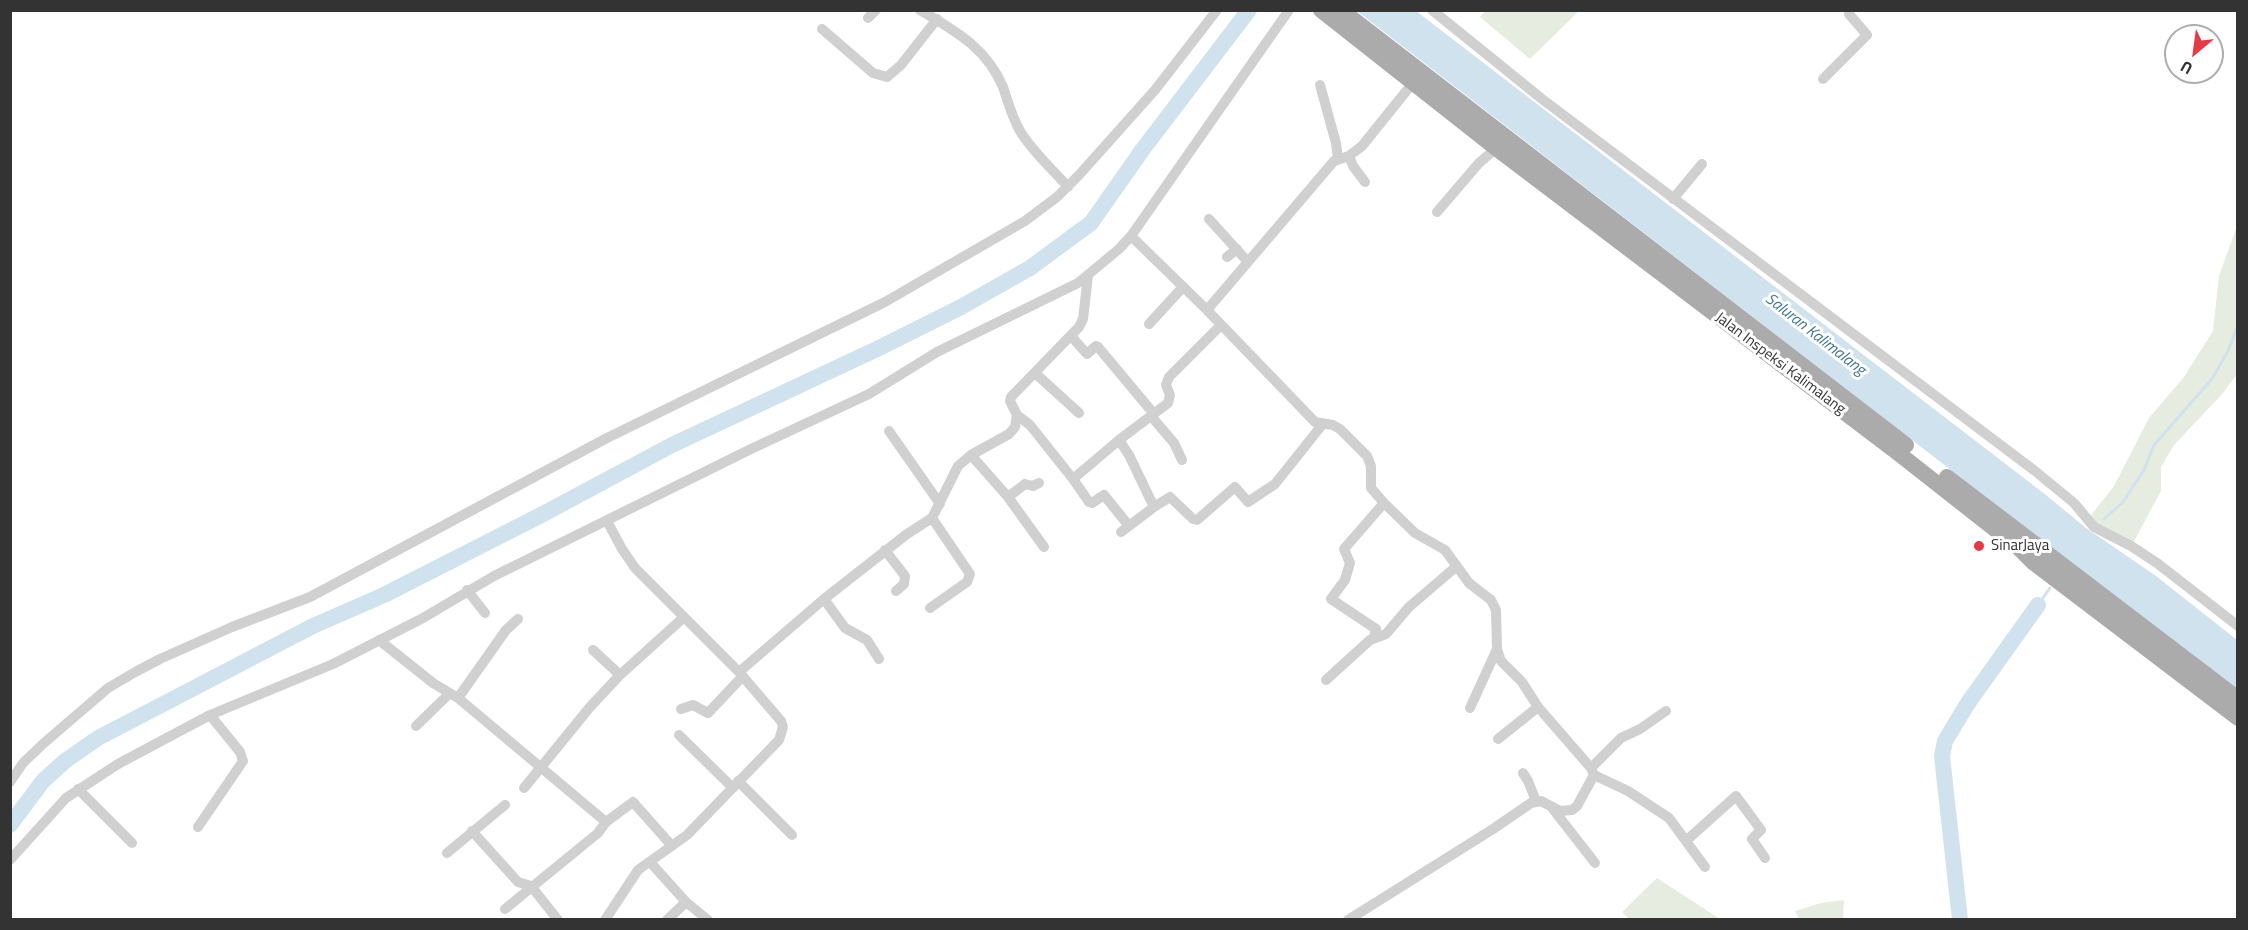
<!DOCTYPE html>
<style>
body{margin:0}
#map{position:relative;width:2248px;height:930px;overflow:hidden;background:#fff;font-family:"Titillium Web",sans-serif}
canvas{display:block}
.frame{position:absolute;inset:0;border:12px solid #333;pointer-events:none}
.north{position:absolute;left:2164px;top:24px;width:60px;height:60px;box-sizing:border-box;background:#fff;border:2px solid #adadad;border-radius:50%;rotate:209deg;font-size:16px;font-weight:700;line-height:24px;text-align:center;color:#333}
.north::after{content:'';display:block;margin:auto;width:21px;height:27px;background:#e63946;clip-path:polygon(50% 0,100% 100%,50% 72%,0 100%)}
</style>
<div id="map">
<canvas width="2248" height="930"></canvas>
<div class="frame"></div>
<div class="north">U</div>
</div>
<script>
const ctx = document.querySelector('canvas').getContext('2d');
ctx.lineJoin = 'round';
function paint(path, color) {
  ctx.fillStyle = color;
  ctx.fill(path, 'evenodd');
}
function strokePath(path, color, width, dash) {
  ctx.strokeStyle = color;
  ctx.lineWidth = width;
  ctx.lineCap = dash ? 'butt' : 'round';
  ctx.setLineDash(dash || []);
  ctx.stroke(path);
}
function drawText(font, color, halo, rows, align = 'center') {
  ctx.font = font + ' "Titillium Web",sans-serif';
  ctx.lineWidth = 6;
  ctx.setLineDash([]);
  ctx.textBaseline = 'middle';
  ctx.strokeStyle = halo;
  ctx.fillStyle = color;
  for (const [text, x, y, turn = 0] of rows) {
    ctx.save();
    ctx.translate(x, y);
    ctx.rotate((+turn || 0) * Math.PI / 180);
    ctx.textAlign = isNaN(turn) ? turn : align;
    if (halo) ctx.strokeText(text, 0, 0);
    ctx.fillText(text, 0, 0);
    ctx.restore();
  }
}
paint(new Path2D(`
 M1486 10H1579V11L1530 59 1480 17Z
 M2237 226V374L2223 393 2174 445 2161 467V491L2132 545 2088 519 2114 486 2149 418 2184 377 2213 331 2219 276Z
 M1657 878 1720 919H1629L1622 912Z
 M1844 900 1843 919H1799L1795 911 1821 903Z`), '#e6ecdf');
paint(new Path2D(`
 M1357 11H1416L2046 495 2086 528 2156 576 2237 640V691Z`), '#cfe2ee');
strokePath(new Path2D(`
 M2104 519 2123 502 2144 470 2154 445 2212 379 2228 351 2238 325
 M2038 605 2050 588`), '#cfe2ee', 3);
strokePath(new Path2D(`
 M10 825 43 781 65 761 98 738 313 626 384 595 545 513 672 445 877 349 961 307 1030 268 1091 223 1143 149 1249 10
 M1960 920 1942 756 1945 741 1968 703 2038 605`), '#cfe2ee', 16);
strokePath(new Path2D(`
 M920 10C955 31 986 47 1003 87 1008 102 1012 117 1020 131 1032 151 1052 169 1068 187
 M1432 10 1542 99 2035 471 2074 503 2094 527 2131 546 2157 563 2238 626
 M868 18 876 10
 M822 29 873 73 887 77 901 65 937 19
 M1823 79 1867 35 1849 14
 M1320 85 1336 143 1338 159
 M1349 156 1353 166 1365 182
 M1673 199 1702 164
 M1437 212 1479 163 1500 145
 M1209 219 1248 262
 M1131 236 1207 310 1315 422 1333 425 1340 429 1367 456 1371 466V488L1384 503 1415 533 1445 550 1469 583 1491 600 1496 610 1497 649 1501 661 1522 682 1538 707 1591 768 1594 775 1577 806 1572 810 1560 811 1541 801 1531 803 1493 829 1348 920
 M1227 257 1237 249
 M1207 310 1334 161 1349 156 1362 146 1416 79
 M1149 324 1183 287
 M1071 336 1087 354 1096 346 1098 347 1154 414
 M1035 373 1079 413
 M1017 415 1030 425 1073 479 1119 440 1168 403 1170 395 1166 385 1169 377 1221 325
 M1151 416 1174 443 1182 460
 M889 431 940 504
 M1119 440 1129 455 1154 507 1121 532
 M971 455 1008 497 1044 547
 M1073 479 1089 502 1092 503 1104 495 1129 526
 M1008 497 1025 484 1033 486 1039 483
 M1154 507 1170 497 1193 519 1197 520 1235 487 1248 502 1275 484 1322 425
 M885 550 905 576 904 584 896 591
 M467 590 485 613
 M824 599 845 628 867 640 879 659
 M930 608 967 582 970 574 932 518
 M1374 637 1376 629 1331 599 1345 580 1350 563 1344 549 1384 503
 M379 640 433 683 458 698 606 822 598 833 505 909
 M593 650 620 675
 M739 672 824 599 907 534 932 518 958 466 971 455 1009 434 1015 427 1017 415 1010 401 1011 397 1079 327 1083 319 1088 276
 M1326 680 1370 640 1386 634 1409 607 1457 566
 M458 698 506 630 518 619
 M1470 708 1497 649
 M681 709 693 705 708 713 742 677
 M416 726 450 693
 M679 735 733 788
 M1498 739 1538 707
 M1591 768 1621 738 1640 729 1666 711
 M1523 773 1528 781 1536 801
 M1594 775 1628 791 1669 818 1705 867
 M738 781 792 835
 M10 782 23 763 44 743 108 688 137 671 160 659 232 627 310 597 607 438 885 302 1025 221 1057 197 1079 175 1155 90 1217 10
 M524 788 590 707 620 675 683 618
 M78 789 132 843
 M1553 809 1595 863
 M606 822 633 802 672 846
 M198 827 243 761 240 752 210 715
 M472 831 518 882 531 886 558 920
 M1687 840 1736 796 1761 830 1752 839 1765 858
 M447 853 505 805
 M10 860 66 798 118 764 210 715 333 664 423 618 494 576 751 449 869 394 937 352 1078 283 1119 249 1131 236 1289 10
 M650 862 686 902 708 920
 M605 920 638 870 687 835 779 740 783 727 781 721 739 672 635 568 622 549 607 521
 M667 920 686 902`), '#d0d0d0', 10);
strokePath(new Path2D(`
 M1321 10 1496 148 1898 453 2019 548 2034 563 2238 718
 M1341 10 1906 445
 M1947 477 2238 699`), '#ababab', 16);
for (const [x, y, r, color] of [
 [1979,546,6,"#e63946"]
]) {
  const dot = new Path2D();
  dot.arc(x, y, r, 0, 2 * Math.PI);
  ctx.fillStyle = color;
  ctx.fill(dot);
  strokePath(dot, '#fff', 2);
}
drawText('15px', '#333', '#fff', [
 ["Jalan Inspeksi Kalimalang",1780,364,37]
]);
drawText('15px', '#333', '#fff', [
 ["SinarJaya",1991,546]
], 'left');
drawText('italic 16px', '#3f7597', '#fff', [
 ["Saluran Kalimalang",1815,335,38]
]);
</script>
